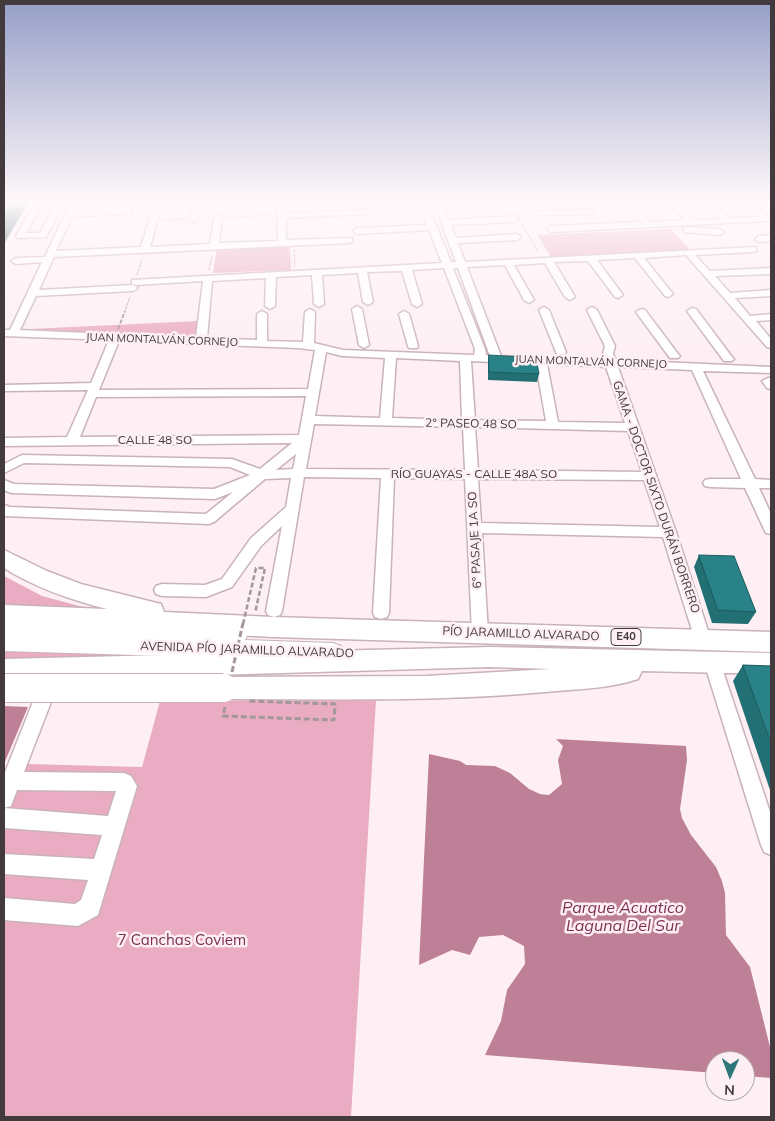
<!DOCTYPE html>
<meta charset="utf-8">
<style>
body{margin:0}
#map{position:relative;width:775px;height:1121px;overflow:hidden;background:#feeff4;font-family:Mulish,sans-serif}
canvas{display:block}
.frame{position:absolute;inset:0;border:5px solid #433a3d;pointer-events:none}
.north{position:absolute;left:705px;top:1051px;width:50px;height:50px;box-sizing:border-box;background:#feeff4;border:1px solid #b3a7ab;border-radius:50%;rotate:182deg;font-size:14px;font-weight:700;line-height:20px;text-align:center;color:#433a3d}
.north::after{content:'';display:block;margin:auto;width:18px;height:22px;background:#2d777b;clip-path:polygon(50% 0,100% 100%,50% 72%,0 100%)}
</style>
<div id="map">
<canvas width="775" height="1121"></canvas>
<div class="frame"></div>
<div class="north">N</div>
</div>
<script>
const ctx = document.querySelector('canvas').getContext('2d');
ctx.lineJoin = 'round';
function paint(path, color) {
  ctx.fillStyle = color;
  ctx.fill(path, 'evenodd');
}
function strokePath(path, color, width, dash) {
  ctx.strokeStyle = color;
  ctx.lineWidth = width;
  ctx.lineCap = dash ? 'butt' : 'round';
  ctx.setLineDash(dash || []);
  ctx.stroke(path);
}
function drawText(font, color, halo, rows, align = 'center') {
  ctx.font = font + ' Mulish,sans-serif';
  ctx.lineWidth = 5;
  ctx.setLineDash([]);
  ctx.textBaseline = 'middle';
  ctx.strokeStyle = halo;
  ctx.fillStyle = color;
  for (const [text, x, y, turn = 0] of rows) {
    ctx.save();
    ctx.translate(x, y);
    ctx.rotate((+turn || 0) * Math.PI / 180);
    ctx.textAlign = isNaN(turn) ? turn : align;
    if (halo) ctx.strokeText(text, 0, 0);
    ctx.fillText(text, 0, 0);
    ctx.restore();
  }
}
paint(new Path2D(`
 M671 229 691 251 551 258 538 235Z
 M290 246 291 270 213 273 217 249Z
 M198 321V339L28 330 30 329Z
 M4 576 42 596 105 613 4 607Z
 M4 649 140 654 139 658 4 662Z
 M376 700 351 1117H4V816L26 764 142 767 160 701Z`), '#e9acc2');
paint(new Path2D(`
 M4 706 28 707 4 764Z
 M556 739 686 746 687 760 680 809 682 818 691 835 716 867 722 881 725 893 726 935 750 967 771 1051V1078L745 1076V1061H715V1073L485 1055 501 1021 507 990 525 964 524 946 503 935 479 937 470 955 452 950 419 965 429 754 460 761 466 765 495 766 510 773 529 789 540 794 549 795 562 784 558 760 563 746Z`), '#be8097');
const minor = new Path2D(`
 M35 203H43L26 233H40L56 203H64L46 237 17 238 16 236Z
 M70 203H78L56 251 141 247 151 214 155 212 159 214 150 247 210 244 214 218 218 215 222 218 219 243 278 241 277 203H285V213L366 210 370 212 366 214 286 218V240L352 238V242L349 243 54 257 39 290 133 285 138 288 133 291 36 296 20 330 196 338 203 281 135 285 132 284V280L442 263 429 230 357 234 353 231 357 228 427 225 419 203H427L451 262H456L434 203 512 204 508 206 444 209 449 220 515 216 519 219 515 222 451 225 456 238 517 234 521 237 517 240 458 243 465 262 756 247V251L753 252 695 255 710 271 771 268V274L715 276 730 293 771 290V296L735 298 750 316 771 314V320L756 321 771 339V348L767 347 686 255 644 258 673 294 668 297 665 296 635 258 597 260 623 295 618 298 615 297 588 261 554 262 575 297 570 300 565 297 545 263 514 265 534 300 529 303 524 300 505 265 467 267 501 356 604 360 603 354 605 346 587 310 592 307 597 310 615 346 613 354 616 360 771 367V373L703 371 755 479 771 480V488H759L771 514V534L766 533 764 529 745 488 710 487 705 486 703 483 705 480 710 479H741L692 370 618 367 676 532 711 640 709 645 703 647 697 645 695 640 663 537 482 533 488 633 486 638 480 640 474 638 472 633 465 479 394 478 389 613 387 617 381 619 375 617 373 613 381 478 304 477 282 611 280 615 274 617 268 615 266 611 282 526 261 546 232 587 206 597 162 596 156 594 154 590 156 586 162 584 205 585 222 579 251 538 286 507 291 478 265 479 214 522 209 524 4 516V505L10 507 206 514 233 492 215 499 11 493 4 490V480L14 484 214 489 250 475 230 467 24 463 4 473V464L22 455 232 459 260 469 292 443 4 446V438L67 437 88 390 4 391V385L91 383 109 340 4 336V330H10L42 262 16 264 11 261 16 258 45 257ZM444 268 475 349 474 355 343 350 314 343 315 312 310 309 305 312 303 342 267 341V314L262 311 257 314V340L207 338 212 281 266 278 265 306 270 309 275 306 276 277 312 275 314 304 319 307 324 304 322 275 358 273 363 302 368 305 373 302 367 272 402 271 412 304 417 307 422 304 412 270ZM453 268H458L490 356 486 355 485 349ZM119 341 298 348 315 350 308 389 99 390ZM326 352 342 356 385 358 380 418 315 416ZM396 358 460 361 462 420 392 418ZM471 361 536 364 546 421 475 420ZM547 364 606 367 625 423 558 422ZM306 396 299 435 80 437 96 397ZM314 424 463 427 465 470 306 469ZM475 427 628 431 642 472 478 470ZM296 454 293 469 276 470ZM478 479 644 480 660 527 481 523Z
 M135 203H143L140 214 136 216 132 214Z
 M193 203H201L198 219 194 222 190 219Z
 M360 203H379C375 207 364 207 360 203Z
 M626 203H634L650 222 685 220 669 203H677L694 220 720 219 706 203H714L729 218 759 217 744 203H753L768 217H771V221L551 232 547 229 551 226 641 222Z
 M590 210 594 212 593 214 538 215 534 213 538 211Z
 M687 227 720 229 724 232 720 235 684 232V228Z
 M771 235V241L759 242 755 239 759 236Z
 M357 306 362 309 369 345 364 348 359 345 352 309Z
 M544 307 549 310 566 352 565 354H557L556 352 539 310Z
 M692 308 696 309 732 357 734 359 732 361H724L687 311Z
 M641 309 645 310 678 354 680 356 678 358H670L636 312Z
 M404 311 409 314 418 346 417 348H409L408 346 399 314Z
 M768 378H771V389L767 388 762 381Z
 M712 655 718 657 720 662 771 815V855L764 852 761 845 704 662 706 657Z
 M49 677 55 679 58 684 24 772 124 773 131 776 137 786 98 915 78 926 4 920V898L75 904 81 900 88 880 4 874V854L94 859 102 835 4 828V775L40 684 43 679ZM17 790 114 791H116L108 816 4 808 11 806Z`);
const major = new Path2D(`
 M4 618 237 625 245 628 248 634 245 640 333 643 341 646 344 652 341 658 333 661 4 651Z`);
const highway = new Path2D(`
 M4 550 47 571 81 584 161 604 164 612 273 617 771 632V652L273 637 4 623V605L107 609C71 600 36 588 4 568Z
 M490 647 771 653V674L642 671 638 679C609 689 575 689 545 692 438 702 330 699 223 699L214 696 210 688 214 680 223 677 426 676 551 669 490 667 4 681V659Z`);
strokePath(minor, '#c9b2ba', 3);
strokePath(major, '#c9b2ba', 2);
strokePath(highway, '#c9b2ba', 3);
strokePath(new Path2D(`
 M76 217 126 215
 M226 218 273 215
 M163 220 185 219
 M522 224 538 252
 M294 250 295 267
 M209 270 212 255
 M137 275 142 259
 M124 313 130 297`), '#a3979b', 1, [3, 1]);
strokePath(new Path2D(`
 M118 329 125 311`), '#a3979b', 2, [4, 2]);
paint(minor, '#fff');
paint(major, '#fff');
paint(highway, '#fff');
const highwayBridge = new Path2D(`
 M4 688H223`);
strokePath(highwayBridge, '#c9b2ba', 30, []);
strokePath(new Path2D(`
 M243 624 256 568H265L255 613`), '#a3979b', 2.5, [5, 2.5]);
strokePath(new Path2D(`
 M232 672 243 623
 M225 707 223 716 334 720 335 704 249 701`), '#a3979b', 3, [6, 3]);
strokePath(highwayBridge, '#fff', 28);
paint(new Path2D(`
 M489 355 539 374 537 382 488 380V364Z
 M699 555 756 612 748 624 712 623 694 567Z
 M743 665 771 666V793L733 681Z`), '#237074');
paint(new Path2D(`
 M14 203H28L4 244V220Z`), '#1d5b5e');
const building = new Path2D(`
 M4 203H14L4 220Z
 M489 355 536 358 539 374 489 372Z
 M699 555 734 556 756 612 718 610Z
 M743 665 771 666V743Z`);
paint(building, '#298287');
strokePath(building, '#1d5b5e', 1);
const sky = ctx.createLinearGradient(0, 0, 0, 360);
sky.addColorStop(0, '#979fc8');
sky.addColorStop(0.56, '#fff8fa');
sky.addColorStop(1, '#fff8fa00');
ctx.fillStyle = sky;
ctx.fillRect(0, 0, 775, 360);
drawText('11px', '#433a3d', '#feeff4', [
 ["JUAN MONTALVÁN CORNEJO",162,340,2],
 ["JUAN MONTALVÁN CORNEJO",591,362,2]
]);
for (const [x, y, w] of [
 [626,637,30]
]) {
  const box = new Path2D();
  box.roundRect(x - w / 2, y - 8.5, w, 17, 4);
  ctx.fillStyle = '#feeff4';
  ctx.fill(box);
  strokePath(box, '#433a3d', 1);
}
drawText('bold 11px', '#433a3d', null, [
 ["E40",626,637]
]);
drawText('12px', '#433a3d', '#feeff4', [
 ["2° PASEO 48 SO",471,424,1],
 ["CALLE 48 SO",155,440],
 ["RÍO GUAYAS - CALLE 48A SO",474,474],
 ["GAMA - DOCTOR SIXTO DURÁN BORRERO",656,497,71],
 ["6° PASAJE 1A SO",475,540,-93],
 ["PÍO JARAMILLO ALVARADO",521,634,2],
 ["AVENIDA PÍO JARAMILLO ALVARADO",247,650,2]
]);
drawText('15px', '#7b2f50', '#feeff4', [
 ["7 Canchas Coviem",182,940]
]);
drawText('italic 16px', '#7c3051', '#feeff4', [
 ["Parque Acuatico",623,908],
 ["Laguna Del Sur",623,926]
]);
</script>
